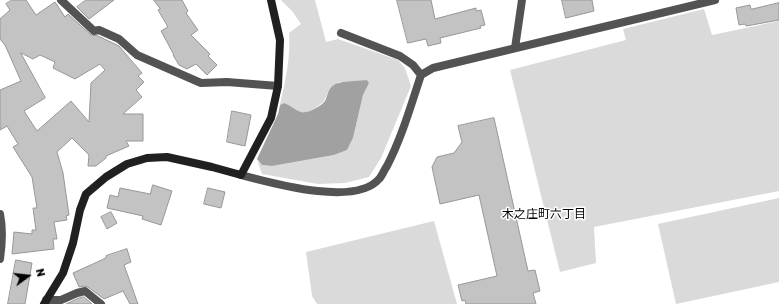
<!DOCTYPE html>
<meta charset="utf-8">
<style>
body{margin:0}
#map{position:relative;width:779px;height:304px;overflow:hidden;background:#fff;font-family:Rubik,sans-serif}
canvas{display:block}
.north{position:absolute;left:8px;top:256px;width:40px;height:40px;-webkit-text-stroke:3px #fff;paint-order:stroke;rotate:75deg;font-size:11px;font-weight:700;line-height:16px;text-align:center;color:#000}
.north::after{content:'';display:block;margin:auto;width:14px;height:18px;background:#000;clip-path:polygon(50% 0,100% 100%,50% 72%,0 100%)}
</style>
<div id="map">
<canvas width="779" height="304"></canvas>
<div class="north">N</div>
</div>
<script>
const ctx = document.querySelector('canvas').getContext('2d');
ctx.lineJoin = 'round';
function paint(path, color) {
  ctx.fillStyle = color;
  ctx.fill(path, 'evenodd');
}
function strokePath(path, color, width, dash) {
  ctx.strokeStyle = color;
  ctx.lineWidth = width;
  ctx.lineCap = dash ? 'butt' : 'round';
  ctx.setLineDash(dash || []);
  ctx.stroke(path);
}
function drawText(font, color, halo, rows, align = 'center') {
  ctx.font = font + ' Rubik,"Noto Sans JP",sans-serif';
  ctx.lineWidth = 3;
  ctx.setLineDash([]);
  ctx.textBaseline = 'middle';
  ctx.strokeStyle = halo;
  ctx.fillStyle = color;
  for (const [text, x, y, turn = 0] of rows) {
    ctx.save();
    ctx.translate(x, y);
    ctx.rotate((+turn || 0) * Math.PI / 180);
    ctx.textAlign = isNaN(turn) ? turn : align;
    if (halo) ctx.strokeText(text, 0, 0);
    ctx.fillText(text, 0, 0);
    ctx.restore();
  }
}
paint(new Path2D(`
 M281 0H315L326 42 338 39 398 60 405 68 411 86 381 158 369 177 345 183 318 184 262 174 257 160 262 165 272 166 334 155 347 150 353 138 363 95 369 83 367 80 354 82H339L330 88 324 101 313 110 307 112H301L284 103 280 105C285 81 291 58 289 33L301 24 292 11Z
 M704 9 712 35 779 21V191L594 227 596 263 560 272 510 70 626 40 623 29Z
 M779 198V282L676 304 658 224Z
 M434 221 457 304H317L312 296 306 252Z`), '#dadada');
paint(new Path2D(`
 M367 80 369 83 363 95 353 138 347 150 334 155 272 166 262 165 257 159 278 114 280 105 284 103C290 105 295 110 301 112 308 114 321 106 325 101 328 95 328 88 334 85 338 81 359 81 367 80Z`), '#a1a1a1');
const building = new Path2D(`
 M12 0H26L36 15 55 2 65 17 68 14 91 35 98 36 119 46 142 73 138 76 144 82 136 90 142 97 123 114H143V141H126L129 146 106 156V158L96 166H88L89 155 72 138 57 152 63 173 69 215 66 216 67 220 54 222 57 239H53L54 249 12 254 14 232 32 234V230H36L33 208H37L32 177 13 147 18 144 7 126 0 130V90L21 81 5 45 0 39V19L10 10 6 4ZM21 53 33 59 40 55 55 62 53 68 75 79 100 64 105 70 91 83 89 122 71 101 37 131 24 111 45 98Z
 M86 0H114L89 19 77 7Z
 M154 0H182L188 11 186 13 198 30 191 35 210 54 208 56 217 65 207 75 196 64 187 69 179 65 173 55H174L161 31 168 27 158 10 160 9Z
 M397 0H431L435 19 476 8V11L481 10 485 25 480 26 481 28 440 38 441 43 428 46 426 39 408 43Z
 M562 0H592L594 11 566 18Z
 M779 3V20L746 26 745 24 739 25 736 8 750 5 751 9Z
 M232 111 251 115 245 146 227 142Z
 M494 118 528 271 535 270 540 291 533 293 536 304H466L465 300 462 301 458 285 497 276 479 195 440 204 432 167 437 157 454 153 462 142 458 126Z
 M153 185 172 191 161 225 142 219 143 216 107 208 110 195 118 197 120 188 150 194Z
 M208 188 225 192 221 208 204 204Z
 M111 212 117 223 107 229 101 217Z
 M127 249 131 262 124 265 138 304H130L123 291 104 299 88 287 84 286 79 287 73 273 106 258V256Z
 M16 260 32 263 25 304H8Z
 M84 297 92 304H66L79 298Z`);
paint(building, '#c3c3c3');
strokePath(building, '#979797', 1);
strokePath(new Path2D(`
 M341 33 400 56 413 65 421 75
 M515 48 522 0
 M241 175C272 183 355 207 379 179 382 176 384 170 387 166 402 137 411 105 421 75L433 68 715 0`), '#535353', 8);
strokePath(new Path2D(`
 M61 0 94 31 99 30 119 39 137 55 201 83 227 82 278 86
 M0 214C3 228 2 245 0 259
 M46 300H61L77 293 85 291 101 304`), '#535353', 8);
strokePath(new Path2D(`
 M44 304 63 273 73 243 80 210 86 194 106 177 127 164 147 158 167 157 212 167 241 175 271 118 278 86 280 40 271 0`), '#202020', 8);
drawText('12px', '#000', '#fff', [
 ["木之庄町六丁目",544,215]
]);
</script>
